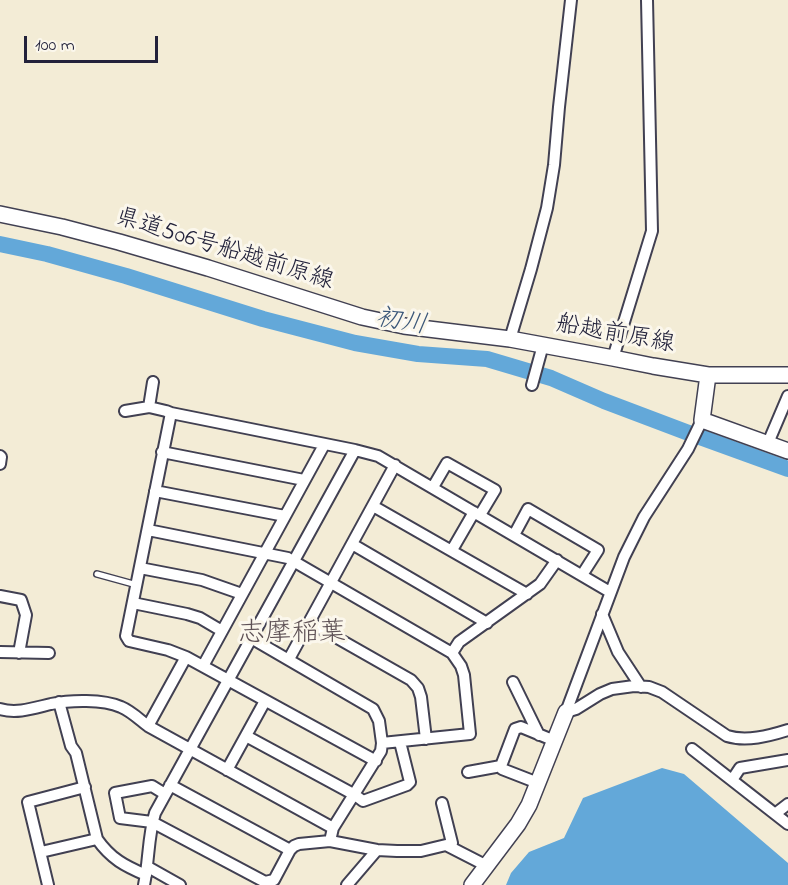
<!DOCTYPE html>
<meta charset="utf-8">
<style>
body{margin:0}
#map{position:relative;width:788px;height:885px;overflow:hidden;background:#f3ecd6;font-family:"Indie Flower",sans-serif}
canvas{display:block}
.scale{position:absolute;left:24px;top:36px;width:134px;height:27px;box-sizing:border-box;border:3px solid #22223b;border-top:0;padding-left:8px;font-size:18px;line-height:21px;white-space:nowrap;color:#22223b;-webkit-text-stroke:4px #fbf7ec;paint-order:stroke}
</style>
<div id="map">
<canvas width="788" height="885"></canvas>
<div class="scale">100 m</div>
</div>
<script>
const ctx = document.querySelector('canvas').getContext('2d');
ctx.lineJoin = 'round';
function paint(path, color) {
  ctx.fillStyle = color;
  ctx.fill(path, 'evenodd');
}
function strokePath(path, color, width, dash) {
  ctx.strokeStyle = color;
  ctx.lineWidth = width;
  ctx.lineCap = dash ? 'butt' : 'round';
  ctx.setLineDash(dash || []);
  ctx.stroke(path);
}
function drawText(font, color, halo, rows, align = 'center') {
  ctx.font = font + ' "Indie Flower","Klee One",sans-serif';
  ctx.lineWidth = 6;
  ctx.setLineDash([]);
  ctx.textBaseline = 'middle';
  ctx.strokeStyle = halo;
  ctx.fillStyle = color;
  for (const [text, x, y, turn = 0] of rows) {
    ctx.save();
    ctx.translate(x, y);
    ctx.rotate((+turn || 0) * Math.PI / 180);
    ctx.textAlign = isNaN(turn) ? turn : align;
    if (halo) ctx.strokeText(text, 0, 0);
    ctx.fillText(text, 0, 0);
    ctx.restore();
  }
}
paint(new Path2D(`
 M662 768 684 774 788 863V885H506L511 873 529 852 564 838 583 798Z`), '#63a8d9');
strokePath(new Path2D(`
 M0 244 47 254 126 276 263 319 355 343 418 354 487 359 551 378 604 401 686 432 788 469`), '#63a8d9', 16);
const lane = new Path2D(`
 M97 574 137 585`);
const street = new Path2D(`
 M510 339 531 269 547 208 554 165 559 107 571 0
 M613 358 652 231 647 0
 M153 382 149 407 166 411 171 413
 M532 385 543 345
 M125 411 149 407
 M768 443 788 396
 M162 452 304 480
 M0 456 1 457 0 464
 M433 487 447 463 495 490 480 515
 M155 491 285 516
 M373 506 527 594
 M148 530 288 558 452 653 461 666 464 675 470 734 382 743 381 751 333 828 330 841
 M514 535 528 509 598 550 582 575
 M352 544 487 623
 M452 550 474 512
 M140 568 202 580 242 594
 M0 596 21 600 26 615 19 653
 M133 603 187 614 200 618 222 631
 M602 614 618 652 641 687
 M309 622 411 680 418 688 421 697 426 739
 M251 638 373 709 379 721 382 743
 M0 652 49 653
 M452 653 459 642 540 584 557 560
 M289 659 395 465
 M203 666 324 445
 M513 682 539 735
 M59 702 71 746 76 753 97 839C111 859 125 866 146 875
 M0 709C17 714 34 708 51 704 70 700 103 699 121 707 131 711 140 720 148 726L333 828
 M566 712 624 557 644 517 688 449 702 420
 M566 712 576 709 600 694 612 689 634 686 649 687 662 692 727 736C746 742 769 736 788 730
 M148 726 186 657
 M246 736 355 795 363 801 407 785 410 782 400 742
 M692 749 788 824
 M376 761 186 657 168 650 129 641 126 636 171 413 355 450 378 456 610 592
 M227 770 265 701
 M468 772 501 766
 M732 780 740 768 788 760
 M538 783 502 769 501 766 515 729 521 727 555 741
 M170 785 290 850
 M165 794 152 786 115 793 120 818 152 822 265 882 274 880 290 850 294 846 299 844 330 841 377 850 397 851H421L446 845 487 866
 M442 803 452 843 451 847
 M775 814 788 804
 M41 852 97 839
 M148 867 180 885
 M48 885 28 802 85 787
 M144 885C149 861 148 836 155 813L355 450
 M347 885 377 850`);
const secondary = new Path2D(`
 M0 214 62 227 119 242 208 268 362 317 404 326 510 339 613 358 653 366 708 375H788
 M708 375 702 420 788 451
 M472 885 518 824 529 805 566 712`);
strokePath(lane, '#414052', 8);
strokePath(street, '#414052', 14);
strokePath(secondary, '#414052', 18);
strokePath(lane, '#fff', 5);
strokePath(street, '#fff', 10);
strokePath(secondary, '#fff', 15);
drawText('24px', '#22223b', '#fbf7ec', [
 ["県道506号船越前原線",224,251,17],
 ["船越前原線",615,336,10]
]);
drawText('italic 26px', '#3c587a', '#fbf7ec', [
 ["初川",401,324,9]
]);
drawText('27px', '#5e5155', '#fbf7ec', [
 ["志摩稲葉",292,636]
]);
</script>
